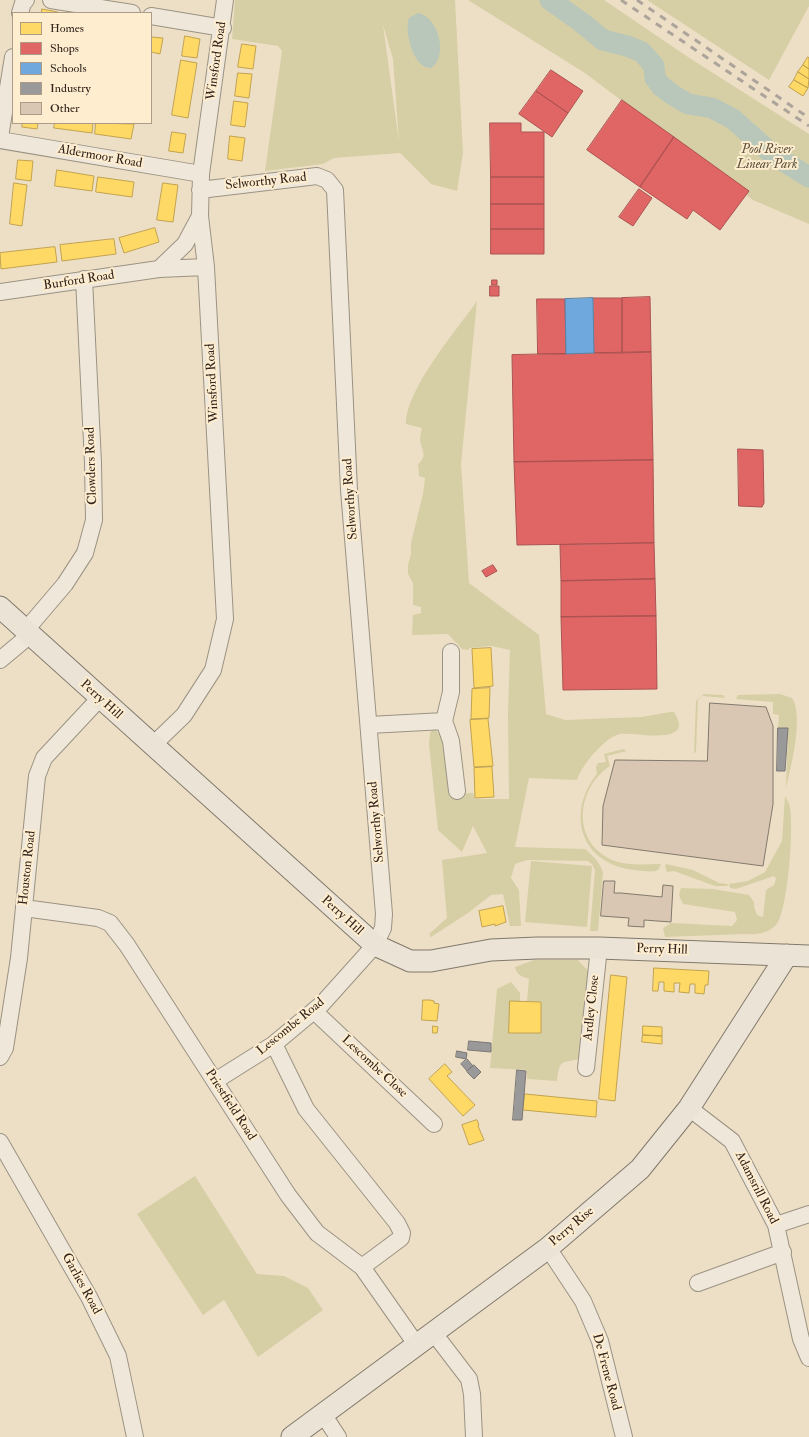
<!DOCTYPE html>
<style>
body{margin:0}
#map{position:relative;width:809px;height:1437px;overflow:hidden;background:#eddfc5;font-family:"IM FELL Double Pica",serif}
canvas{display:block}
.legend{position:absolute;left:12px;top:12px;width:140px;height:112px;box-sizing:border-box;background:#feedcf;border:1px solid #ac9c87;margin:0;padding:5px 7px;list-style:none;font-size:12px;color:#30231c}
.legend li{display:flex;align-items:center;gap:8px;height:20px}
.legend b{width:20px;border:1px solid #ac9c87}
</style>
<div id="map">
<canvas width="809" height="1437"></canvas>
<ul class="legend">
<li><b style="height:11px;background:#ffd966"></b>Homes</li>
<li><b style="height:11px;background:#e06666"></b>Shops</li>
<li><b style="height:11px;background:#6fa8dc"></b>Schools</li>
<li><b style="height:11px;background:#999"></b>Industry</li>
<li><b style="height:11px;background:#d9c7b3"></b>Other</li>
</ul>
</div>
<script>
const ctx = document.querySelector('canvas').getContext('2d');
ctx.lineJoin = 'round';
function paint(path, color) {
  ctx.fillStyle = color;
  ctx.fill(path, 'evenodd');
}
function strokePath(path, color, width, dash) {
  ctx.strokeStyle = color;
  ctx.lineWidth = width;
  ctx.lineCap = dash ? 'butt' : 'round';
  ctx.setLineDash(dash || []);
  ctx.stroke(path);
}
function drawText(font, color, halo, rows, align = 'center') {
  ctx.font = font + ' "IM FELL Double Pica",serif';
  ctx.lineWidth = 4;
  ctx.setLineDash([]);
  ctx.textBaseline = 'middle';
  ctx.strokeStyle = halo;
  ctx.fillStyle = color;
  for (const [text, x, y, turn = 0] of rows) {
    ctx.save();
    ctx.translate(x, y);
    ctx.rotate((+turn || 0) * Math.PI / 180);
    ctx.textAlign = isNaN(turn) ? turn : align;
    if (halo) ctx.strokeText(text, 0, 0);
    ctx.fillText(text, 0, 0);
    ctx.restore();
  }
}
paint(new Path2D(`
 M235 0H455L463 153 457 191 431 184 400 153 334 158 323 164 265 171 282 51 278 46 232 39ZM383 25 393 59 399 142Z
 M468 0H604L688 57 809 134V224L753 200 585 73Z
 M647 0H809V6L769 80Z
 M477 301 461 464 469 583 539 635 546 714 565 720 642 717 670 712H674C697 747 635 732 620 734 606 736 581 766 577 780L529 778 515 847 585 849C593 856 600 862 603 873L598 931H590L595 870 592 864 588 861 527 860 515 864 511 878 519 890 521 926H510L503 894 491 895 468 913 431 937 429 934 447 918 442 860 487 853 473 826 462 852 438 830 429 744 430 733 432 730 435 729C452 747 450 771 452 794L473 793 475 799H509L508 714 510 650 491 646 470 648 468 650 462 649 448 634 412 635 413 615 421 613V607L413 605V583L408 574V565L411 554V543L423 494 425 478 419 476 418 464C428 456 422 451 420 441 420 437 421 432 422 428L406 424C406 389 456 331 477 301Z
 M704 694 723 695 725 698 702 696 698 700 696 752 694 753 696 701Z
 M780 694 792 698C804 716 791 767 786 788L788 729 778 728 779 715 773 714V702L736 699 738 695Z
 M623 749 627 751 607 756 610 766C574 790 572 845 615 861 630 866 646 864 661 864L659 869 656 871C649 872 641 871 634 870 581 864 565 814 597 774L596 767 598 763 606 762 604 754Z
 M785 796C786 799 788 801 789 804 795 820 788 913 776 925 767 934 756 935 745 934L665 937 663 928 671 923 732 926 737 920 735 912 683 904 679 895 681 888 713 889 749 895 754 902V907L757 915 763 917 766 890 774 885 776 879 774 876 736 889 730 888 729 884 748 881 765 872 782 841Z
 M531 861 592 866 587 927 525 922Z
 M666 864 693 870 719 883 728 884 727 886H715L674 871 667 872 665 867Z
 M534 960H578L590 973 581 1058C562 1065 560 1056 557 1081L527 1079V1070L490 1068 497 989 511 982 520 993V1002H510V1033H541V1002L527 1001 529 979C522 976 517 976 515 967Z
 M195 1176 257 1274 284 1276 308 1288 323 1310 258 1357 224 1300 203 1315 137 1214Z`), '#d6cfa5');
paint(new Path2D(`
 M418 13C438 16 449 56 431 68 413 69 404 31 409 18Z`), '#b8c7ba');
const homes = new Path2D(`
 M42 9 58 12 57 13H42Z
 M185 36 200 39 197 58 182 56Z
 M151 37 163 38 160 54 151 52Z
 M242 44 256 46 253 69 238 67Z
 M808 57 809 58V69L803 65Z
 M181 60 197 63 188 118 172 115Z
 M803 65 809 69V79L798 72Z
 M798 72 809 79 808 88 794 80Z
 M238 73 252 74 249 98 235 96Z
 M794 80 808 88 803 96 789 87Z
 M234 101 248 103 245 127 231 125Z
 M23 123H38L37 129 22 127Z
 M55 123H93L92 133 54 128Z
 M96 123 134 124 131 139 95 134Z
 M172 132 186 134 183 153 169 151Z
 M230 136 245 138 242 161 228 159Z
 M18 160 33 161 31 181 16 179Z
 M57 170 94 176 92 191 55 186Z
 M98 177 134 182 132 197 96 192Z
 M14 183 27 185 22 226 10 224Z
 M163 183 178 185 173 222 157 220Z
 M155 228 159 242 124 253 119 238Z
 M114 239 116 254 62 261 60 245Z
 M55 247 57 262 1 269 0 253Z
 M491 648 493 686 474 688 472 649Z
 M490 688 489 718 471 719 472 689Z
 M488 719 493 766 474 767 470 720Z
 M492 767 494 797 475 798 474 768Z
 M503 906 506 922 495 926V924L482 927 479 911Z
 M654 968 709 971 708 985H705L704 994 695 993V984H690L689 993 679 992 680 983H674V992L664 991V982H659L658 991H653Z
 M611 975 627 977 615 1101 599 1099Z
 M423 1000H430L434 1001V1003L439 1004 437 1021 422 1020Z
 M510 1001 541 1002V1033H509Z
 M433 1026 438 1027 437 1033H433Z
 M643 1026 662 1027V1036L643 1035Z
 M643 1035 662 1036V1044L642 1042Z
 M445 1064 452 1072 447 1076 475 1105 463 1116 429 1079Z
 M525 1094 597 1101 596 1117 523 1110Z
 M477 1120 479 1125 478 1126 484 1140 469 1145 462 1125Z`);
paint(homes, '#ffd966');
strokePath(homes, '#c1a250', 1);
const shops = new Path2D(`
 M551 70 583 91 568 113 536 91Z
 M536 91 568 113 552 137 519 114Z
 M622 100 674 137 640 187 587 150Z
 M490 123H521V132H544V177H491Z
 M674 137 749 191 720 230 693 210 687 219 640 187Z
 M491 177H544V204H491Z
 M639 189 652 198 633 226 619 217Z
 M491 204H544V229H491Z
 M491 229H544V254H491Z
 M492 280H497V285H492Z
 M490 286H499V296H490Z
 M650 297 651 352 622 353V298Z
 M593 298H622V353H594Z
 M537 299H565L566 354H538Z
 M651 352 653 460 514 462 512 355Z
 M738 449 763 450 764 503 762 507 739 506Z
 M653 460 654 543 517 545 514 462Z
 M654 543 655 579 561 581 560 545Z
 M493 565 497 571 486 577 482 571Z
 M655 579 656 616 561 617V581Z
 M656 616 657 689 563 690 561 617Z`);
paint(shops, '#e06666');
strokePath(shops, '#ab5250', 1);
const schools = new Path2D(`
 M593 298 594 353 566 354 565 299Z`);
paint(schools, '#6fa8dc');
strokePath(schools, '#5c80a2', 1);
const industry = new Path2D(`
 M778 728H788L785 771H777Z
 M469 1041 491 1043V1052L468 1050Z
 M457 1051 467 1053 466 1059 456 1057Z
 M467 1059 473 1066 467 1071 461 1064Z
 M474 1065 481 1072 474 1079 467 1072Z
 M517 1070 526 1071 522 1120H513Z`);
paint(industry, '#999');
strokePath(industry, '#7a7674', 1);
strokePath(new Path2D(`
 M550 0 581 22 603 40 627 46 642 52 654 66 655 78 661 86 673 95 688 104 712 108 733 119 772 154 809 177`), '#b8c7ba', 21);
const building = new Path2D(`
 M710 703 766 707 773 726V804L763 866 602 845 603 806 615 760 707 761Z
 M604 881H615L614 893H621L662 897 663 885 673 886 671 922 644 920V927L628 926 629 918 601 916Z`);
paint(building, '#d9c7b3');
strokePath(building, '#81796c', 1);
const minor = new Path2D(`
 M51 0 132 13
 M20 13 23 3 26 0
 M151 16 223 28
 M0 137 13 57
 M0 140 201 174
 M200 190 317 176 327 180 335 190 349 490 384 914 383 928 375 945 322 1004 274 1044 215 1081
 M159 269 185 244 200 216
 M0 292 159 269 206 267
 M25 631 65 584 85 553 94 520 93 463 84 279
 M451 652V692L444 721 451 741 457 791
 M0 660 30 635
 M369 725 444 721
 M153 745 184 715 213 670 225 619 206 267 200 216 201 174 225 0
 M24 908 98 918 110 923 127 945 288 1195 317 1233 362 1267 416 1344
 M314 1011 434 1124
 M274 1044 306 1109 397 1223 402 1233 401 1238 362 1267
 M0 1057 5 1048 19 958 37 776 44 758 99 699
 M586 1068 599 948
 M689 1108 732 1141 776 1225 801 1339 809 1358
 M0 1142 89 1297 118 1356 135 1437
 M776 1225 809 1214
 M548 1248 583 1301 600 1341 624 1437
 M698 1283 783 1252
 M433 1332 469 1379 472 1394 474 1437
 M323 1414 338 1437`);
const major = new Path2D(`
 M0 607 375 945 410 961H431L491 950 537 948H599L809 956
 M292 1437 548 1248 640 1169 689 1108 787 955`);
strokePath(minor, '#9b9283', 18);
strokePath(major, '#81796c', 23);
strokePath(minor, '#efe8da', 16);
strokePath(major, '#ebe3d5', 21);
strokePath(new Path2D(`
 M621 0 809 126
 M637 0 809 118`), '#aca49a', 3, [7, 7]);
drawText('13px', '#30231c', '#feedcf', [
 ["Winsford Road",217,61,-82],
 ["Aldermoor Road",100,157,10],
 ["Selworthy Road",266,182,-6],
 ["Burford Road",79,281,-9],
 ["Winsford Road",213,383,-93],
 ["Clowders Road",92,466,-92],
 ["Selworthy Road",351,499,-94],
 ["Perry Hill",101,700,42],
 ["Selworthy Road",377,822,-95],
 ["Houston Road",28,868,-84],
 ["Perry Hill",342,916,42],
 ["Perry Hill",662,950,2],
 ["Ardley Close",592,1008,-84],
 ["Lescombe Road",291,1027,-39],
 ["Lescombe Close",374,1067,43],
 ["Priestfield Road",230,1105,57],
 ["Adamsrill Road",756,1188,63],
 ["Perry Rise",572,1227,-40],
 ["Garlies Road",81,1284,61],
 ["De Frene Road",606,1372,75]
]);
drawText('italic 13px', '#5c533d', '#feedcf', [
 ["Pool River",767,150],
 ["Linear Park",767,165]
]);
</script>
